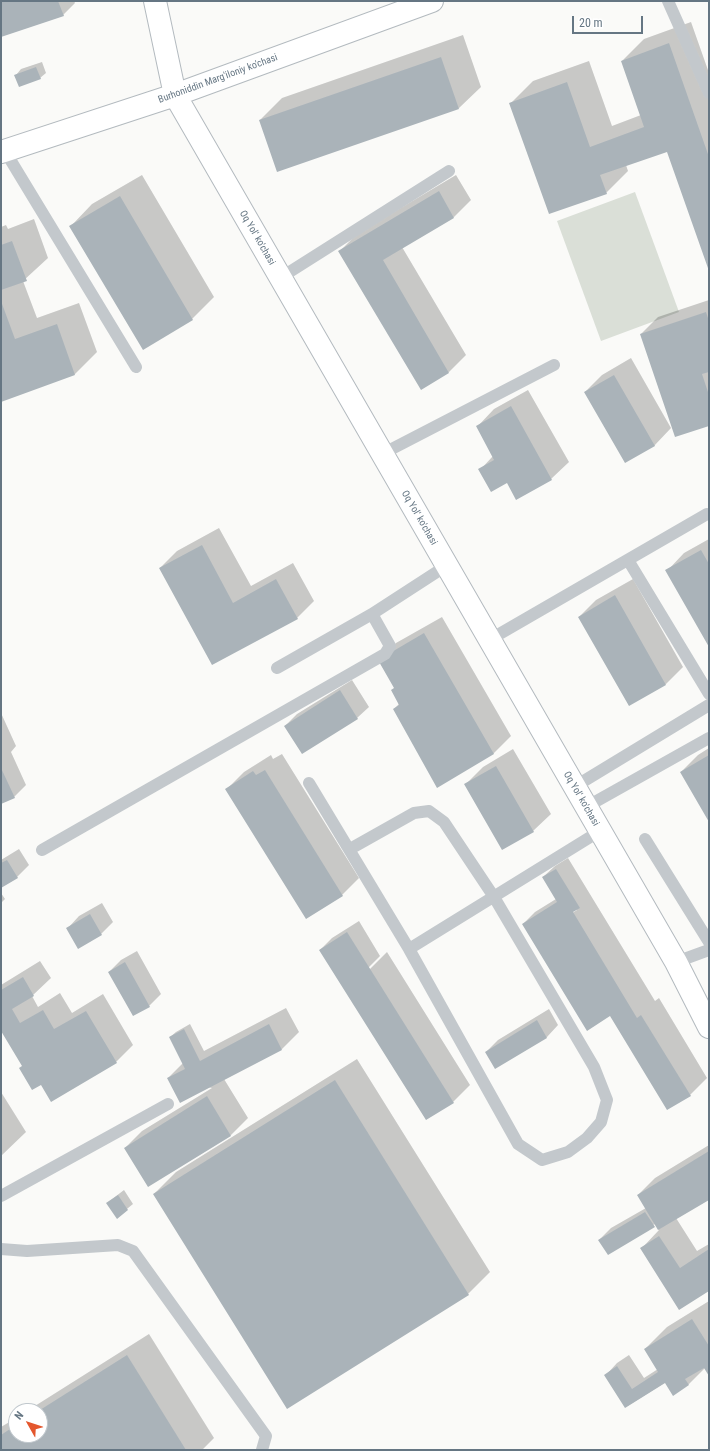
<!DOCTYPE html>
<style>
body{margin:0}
#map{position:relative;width:710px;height:1451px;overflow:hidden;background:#fafaf8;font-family:"Roboto Condensed",sans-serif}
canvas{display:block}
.frame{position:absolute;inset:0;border:2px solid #657683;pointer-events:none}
.north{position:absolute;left:8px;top:1403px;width:40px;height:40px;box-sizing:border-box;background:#fff;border:1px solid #c1c8cd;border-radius:50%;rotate:309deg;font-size:11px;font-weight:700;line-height:16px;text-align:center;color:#657683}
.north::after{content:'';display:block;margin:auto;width:14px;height:18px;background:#e4572e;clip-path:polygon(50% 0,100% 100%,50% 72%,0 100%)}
.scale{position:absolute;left:572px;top:16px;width:71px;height:18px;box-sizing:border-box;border:2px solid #657683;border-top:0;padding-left:5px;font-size:12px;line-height:14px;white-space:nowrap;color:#657683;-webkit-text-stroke:3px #fff;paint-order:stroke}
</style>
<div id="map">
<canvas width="710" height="1451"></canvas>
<div class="frame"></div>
<div class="north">N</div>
<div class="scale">20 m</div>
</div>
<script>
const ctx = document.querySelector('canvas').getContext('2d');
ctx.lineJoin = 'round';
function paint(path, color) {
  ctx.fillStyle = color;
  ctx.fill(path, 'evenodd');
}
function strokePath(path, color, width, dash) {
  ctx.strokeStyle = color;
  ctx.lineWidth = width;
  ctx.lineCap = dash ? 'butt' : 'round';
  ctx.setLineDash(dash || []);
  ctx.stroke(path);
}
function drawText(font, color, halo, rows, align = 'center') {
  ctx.font = font + ' "Roboto Condensed",sans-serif';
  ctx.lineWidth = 4;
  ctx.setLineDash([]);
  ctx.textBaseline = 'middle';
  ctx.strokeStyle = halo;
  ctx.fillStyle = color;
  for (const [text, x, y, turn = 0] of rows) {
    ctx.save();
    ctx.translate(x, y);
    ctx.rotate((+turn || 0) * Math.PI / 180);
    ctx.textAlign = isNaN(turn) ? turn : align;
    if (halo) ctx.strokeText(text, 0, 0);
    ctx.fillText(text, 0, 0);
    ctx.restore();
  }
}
paint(new Path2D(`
 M635 192 679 312 601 341 557 221Z`), '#dadfd7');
paint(new Path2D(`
 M1 1H74L75 3 63 15 1 36Z
 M691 22 709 73V269L668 151 626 165 628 171 606 193 511 103 533 81 589 61 612 126 641 115 622 61 644 39Z
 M463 35 481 87 459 108 260 120 282 98Z
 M42 62 46 73 40 78 16 75 21 69Z
 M142 175 214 297 192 319 71 226 92 204Z
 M456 175 471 200 454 217 402 247 466 355 449 372 421 388 340 251 357 234Z
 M34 219 48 258 23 281 37 318 79 303 97 352 75 374 1 401V227L6 225 8 229Z
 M709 300V425L641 334 658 317Z
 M631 358 671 428 654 446 585 392 602 375Z
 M528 390 569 462 551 479 508 482 480 470 493 456 477 427 494 409Z
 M219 528 251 586 293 563 314 601 297 618 213 664 160 568 177 551Z
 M709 539V645L667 571 684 553Z
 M633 579 683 667 666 684 629 705 579 617 596 600Z
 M442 617 511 736 493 754 394 709 399 704 395 688 379 661 396 643Z
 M352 680 369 707 357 718 285 726 297 714Z
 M1 713 16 746 11 752 26 785 14 797 1 803Z
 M709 748V820L681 772 698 755Z
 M513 749 551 814 533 831 503 849 466 784 483 767Z
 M282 754 359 878 342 895 226 790 244 772 271 755 273 759Z
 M19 849 29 865 17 877 1 887V860Z
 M568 858 655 1001 659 998 707 1078 690 1095 523 924 535 912 556 899 543 877 555 866ZM576 908 577 910 550 927Z
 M1 893 5 899 1 903Z
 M102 903 113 922 101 934 68 928 79 916Z
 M359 921 380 956 368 968V971L387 952 470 1085 453 1102 320 950 332 938Z
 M137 951 161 994 149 1006 109 972 121 960Z
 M40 961 51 978 32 996 38 1007 60 993 72 1013 103 994 133 1045 116 1062 42 1084 23 1065 1 1029V985Z
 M286 1008 299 1032 282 1049 224 1079 248 1118 231 1135 148 1186 125 1148 142 1131 212 1088 168 1078 183 1063 170 1037 176 1032 190 1024 204 1051Z
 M549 1009 558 1025 547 1037 496 1067 486 1052 498 1040Z
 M357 1059 490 1272 468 1294 154 1194 176 1172Z
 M1 1092 26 1132 1 1156Z
 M709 1145V1199L676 1218 697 1251 709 1244V1290L642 1248 659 1230 656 1224 599 1240 611 1228 646 1208 638 1195 655 1178Z
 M124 1190 133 1204 117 1217 107 1203Z
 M709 1301V1374L705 1368 689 1384 673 1394 666 1382 626 1407 606 1375 617 1363 629 1355 644 1378 658 1369 645 1349 667 1327Z
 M149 1334 214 1438 202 1450H1V1427L16 1418V1435H40V1411H27Z`), '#0003');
paint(new Path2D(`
 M1 1H58L64 16 1 37Z
 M669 43 709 157V271L667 152 600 175 607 194 549 214 509 103 567 82 590 147 644 127 621 61Z
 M441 57 459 109 277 172 259 120Z
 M36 67 41 79 19 87 14 75Z
 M439 191 454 218 383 260 449 373 421 390 338 251Z
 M120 196 193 320 143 350 69 226Z
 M12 241 27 281 1 290V245Z
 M1 301 15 339 57 324 75 375 1 402Z
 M706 312 709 321V372L702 374 709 395V426L675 437 640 334Z
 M614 375 655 446 625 463 584 392Z
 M511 406 552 480 516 500 507 483 491 492 478 469 494 460 476 426Z
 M202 545 233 603 276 579 298 619 212 665 159 568Z
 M701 550 709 564V647L665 570Z
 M615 595 666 685 629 706 578 617Z
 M424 633 494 754 437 788 393 709 399 705 391 690 394 688 378 660Z
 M340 690 358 719 302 754 284 726Z
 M709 755V822L680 772Z
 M496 766 534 832 502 850 464 784Z
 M1 768 15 798 1 804Z
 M265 770 343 896 306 919 225 789 253 771 256 775Z
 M7 860 18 878 1 888V863Z
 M556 869 580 908 573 912 637 1018 641 1015 691 1096 667 1110 610 1016 587 1031 522 924 557 902 542 877Z
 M90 914 102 935 78 949 66 928Z
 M347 932 454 1103 426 1120 319 950Z
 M125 962 150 1007 133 1016 108 972Z
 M23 977 34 996 12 1009 20 1023 43 1010 54 1029 86 1011 117 1063 51 1102 41 1085 32 1090 19 1068 22 1066 1 1031V990Z
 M537 1020 547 1038 495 1069 485 1052Z
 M269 1024 282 1050 180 1103 167 1078 185 1069 169 1037 184 1029 200 1061Z
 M335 1080 469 1295 287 1409 153 1194Z
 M207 1096 231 1136 148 1187 124 1148Z
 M709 1151V1200L658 1230 637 1195Z
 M118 1195 128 1210 117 1219 106 1203Z
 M645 1212 655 1227 608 1255 598 1240Z
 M659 1236 680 1268 709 1249V1291L679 1310 640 1248Z
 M692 1319 709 1346V1376L704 1368 685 1379 689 1385 673 1396 665 1383 625 1408 604 1375 617 1366 632 1389 658 1372 644 1349Z
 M127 1355 186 1450H1V1435L16 1425V1435H40V1410Z`), '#aab3b9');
const secondary = new Path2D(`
 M155 1 175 95 676 962 709 1027
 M1 152 175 95 432 1`);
strokePath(secondary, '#b3babf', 24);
strokePath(new Path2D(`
 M668 1 709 93
 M5 151 136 367
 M280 278 449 171
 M382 454 554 365
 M628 560 709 694
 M489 640 707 514
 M277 668 372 614 446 566
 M309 783 409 949 518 1144 542 1160 568 1152 587 1138 601 1122 607 1100 594 1067 494 897 444 822 429 811 414 813 350 849
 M574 787 709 705
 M586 807 709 738
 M645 839 709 942
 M42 850 385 654 390 646 372 614
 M409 949 600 831
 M676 962 709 950
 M1 1196 168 1104
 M1 1249 27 1251 118 1245 133 1251 266 1436 262 1450`), '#c3c8cc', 12);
strokePath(secondary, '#fff', 22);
drawText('10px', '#657683', '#fff', [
 ["Burhoniddin Marg'iloniy ko'chasi",218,79,-20],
 ["Oq Yol' ko'chasi",257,238,60],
 ["Oq Yol' ko'chasi",419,518,60],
 ["Oq Yol' ko'chasi",581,799,60]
]);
</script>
